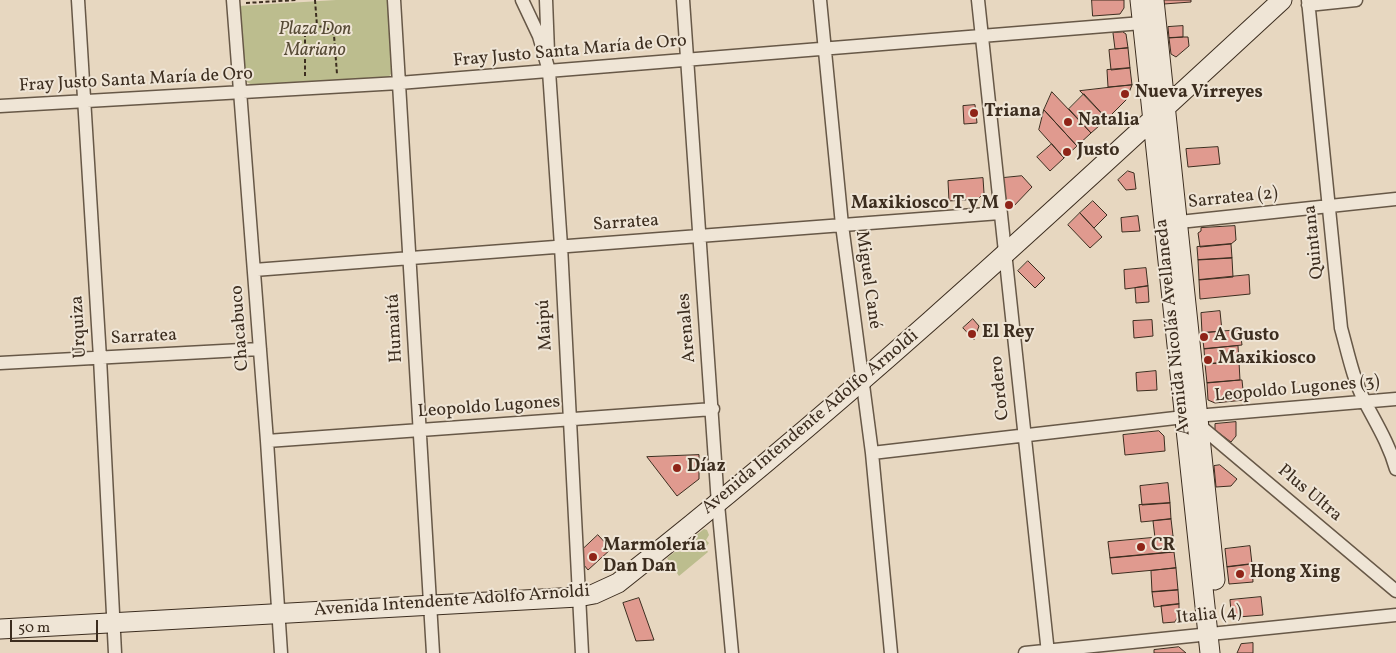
<!DOCTYPE html>
<meta charset="utf-8">
<style>
body{margin:0}
#map{position:relative;width:1396px;height:653px;overflow:hidden;background:#e7d7c0;font-family:Vollkorn,serif}
canvas{display:block}
.scale{position:absolute;left:10px;top:620px;width:88px;height:22px;box-sizing:border-box;border:2px solid #3c2d1f;border-top:0;padding-left:6px;font-size:15px;line-height:18px;white-space:nowrap;color:#3c2d1f;-webkit-text-stroke:4px #efe5d6;paint-order:stroke}
</style>
<div id="map">
<canvas width="1396" height="653"></canvas>
<div class="scale">50 m</div>
</div>
<script>
const ctx = document.querySelector('canvas').getContext('2d');
ctx.lineJoin = 'round';
function paint(path, color) {
  ctx.fillStyle = color;
  ctx.fill(path, 'evenodd');
}
function strokePath(path, color, width, dash) {
  ctx.strokeStyle = color;
  ctx.lineWidth = width;
  ctx.lineCap = dash ? 'butt' : 'round';
  ctx.setLineDash(dash || []);
  ctx.stroke(path);
}
function drawText(font, color, halo, rows, align = 'center') {
  ctx.font = font + ' Vollkorn,serif';
  ctx.lineWidth = 4;
  ctx.setLineDash([]);
  ctx.textBaseline = 'middle';
  ctx.strokeStyle = halo;
  ctx.fillStyle = color;
  for (const [text, x, y, turn = 0] of rows) {
    ctx.save();
    ctx.translate(x, y);
    ctx.rotate((+turn || 0) * Math.PI / 180);
    ctx.textAlign = isNaN(turn) ? turn : align;
    if (halo) ctx.strokeText(text, 0, 0);
    ctx.fillText(text, 0, 0);
    ctx.restore();
  }
}
paint(new Path2D(`
 M336 0H387L393 71 388 78 254 86 245 81 239 6Z
 M704 529 707 530 709 535 706 540 709 543 705 548 708 552 679 576 667 558Z`), '#bcbd8e');
const building = new Path2D(`
 M1092 0H1124V8L1120 14 1093 16Z
 M1163 0H1191V2L1164 4Z
 M1183 26V37L1169 38 1168 27Z
 M1123 32 1126 34 1128 48 1115 49 1113 33Z
 M1183 37H1188L1189 46 1176 57 1171 54 1169 38Z
 M1128 48 1130 68 1111 70 1109 50Z
 M1130 68 1132 85 1108 87 1107 70Z
 M1132 85 1126 100 1107 119 1080 91Z
 M1052 92 1091 133 1077 146 1044 110Z
 M1084 94 1107 119 1091 133 1069 109Z
 M975 105 977 123 964 124 963 106Z
 M1044 110 1077 146 1064 158 1039 130Z
 M1052 144 1064 158 1050 171 1037 157Z
 M1218 147 1220 164 1188 167 1186 149Z
 M1128 171 1134 173 1136 189 1126 190 1118 180Z
 M1022 176 1032 187 1011 209 1007 207 1003 178Z
 M983 178 984 193 978 199 949 201 948 181Z
 M1093 201 1107 215 1094 228 1080 213Z
 M1080 213 1102 237 1090 248 1068 225Z
 M1138 216 1140 231 1122 232 1121 218Z
 M1235 226 1236 240 1231 244 1200 247 1198 233 1201 231V228Z
 M1231 244 1232 258 1198 260 1197 247Z
 M1232 258 1233 277 1199 280 1198 260Z
 M1028 261 1045 278 1035 288 1018 271Z
 M1146 268 1148 286 1125 289 1124 270Z
 M1249 275 1250 294 1200 299 1199 280Z
 M1148 286 1149 302 1136 303 1135 288Z
 M1220 311 1222 331 1202 333 1201 313Z
 M973 319 979 326 974 340 963 328Z
 M1152 320 1153 336 1134 338 1133 321Z
 M1240 330 1242 345 1204 349 1202 333Z
 M1238 346 1239 362 1205 364 1204 349Z
 M1239 362 1240 380 1207 383 1205 364Z
 M1156 371 1157 390 1137 391 1136 373Z
 M1240 380H1242L1244 400 1215 403 1208 400 1207 383Z
 M1236 422V436L1231 442 1215 430V424Z
 M1159 431 1164 436 1165 451 1125 455 1123 435Z
 M699 455V479L677 496 647 457Z
 M1220 465 1237 479 1231 486 1216 487 1214 466Z
 M1168 483 1170 503 1142 505 1140 486Z
 M1170 503 1171 519 1141 522 1139 505Z
 M1171 519 1173 536 1155 538 1153 521Z
 M598 535 611 549 588 570 584 565 582 550Z
 M1173 536 1174 552 1110 558 1108 542Z
 M1250 546 1252 564 1227 567 1225 549Z
 M1174 552 1176 568 1112 574 1110 558Z
 M1252 564 1253 582 1229 584 1227 567Z
 M1176 568 1178 590 1152 592 1151 571Z
 M1178 590 1179 604 1154 607 1152 592Z
 M1261 597 1263 615 1238 617 1231 611 1230 600Z
 M639 598 654 640 636 641 623 603Z
 M1179 604V614L1175 622 1163 623 1161 606Z
 M1253 643V653H1237L1241 644Z
 M1179 647 1186 653H1154V650Z`);
paint(building, '#e09a8f');
strokePath(building, '#3c2d1f', 1);
const street = new Path2D(`
 M78 0 100 358 115 653
 M233 0 267 441 281 653
 M394 0 433 653
 M522 0 539 36 549 71 561 246 582 653
 M546 0 548 52
 M683 0 718 504 732 653
 M820 0 842 225 872 453 891 653
 M978 0 1048 653
 M1308 0 1341 328C1348 353 1353 379 1365 402 1377 425 1389 444 1396 469
 M1308 5 1356 0
 M0 106 399 83 1142 23
 M1170 223 1396 199
 M254 270 1000 213
 M0 363 260 349
 M1199 425 1396 591
 M267 441 713 409
 M872 453 1184 417 1396 399
 M1025 653 1396 615`);
const secondary = new Path2D(`
 M1140 0 1210 653
 M1154 0 1215 580
 M0 629 578 597 594 594 618 583C850 401 1065 200 1282 0`);
strokePath(street, '#675847', 15);
strokePath(secondary, '#3c2d1f', 21);
strokePath(new Path2D(`
 M315 0 317 26
 M246 3 297 0
 M305 76V34C314 25 326 23 334 35L337 74`), '#3c2d1f', 2, [4, 2.5]);
strokePath(street, '#efe5d6', 12);
strokePath(secondary, '#efe5d6', 19);
for (const [x, y, r, color] of [
 [1125,94,5,"#8f2418"],
 [974,113,5,"#8f2418"],
 [1068,122,5,"#8f2418"],
 [1067,152,5,"#8f2418"],
 [1009,205,5,"#8f2418"],
 [972,334,5,"#8f2418"],
 [1204,337,5,"#8f2418"],
 [1208,360,5,"#8f2418"],
 [677,468,5,"#8f2418"],
 [1141,547,5,"#8f2418"],
 [593,557,5,"#8f2418"],
 [1240,574,5,"#8f2418"]
]) {
  const dot = new Path2D();
  dot.arc(x, y, r, 0, 2 * Math.PI);
  ctx.fillStyle = color;
  ctx.fill(dot);
  strokePath(dot, '#efe5d6', 2);
}
drawText('italic 18px', '#564a35', '#efe5d6', [
 ["Plaza Don",315,31],
 ["Mariano",315,52]
]);
drawText('18px', '#3c2d1f', '#efe5d6', [
 ["Fray Justo Santa María de Oro",570,52,-5],
 ["Fray Justo Santa María de Oro",136,81,-3],
 ["Sarratea (2)",1233,199,-6],
 ["Sarratea",626,224,-4],
 ["Quintana",1315,242,-96],
 ["Miguel Cané",867,280,82],
 ["Maipú",546,325,-93],
 ["Urquiza",80,327,-93],
 ["Avenida Nicolás Avellaneda",1174,327,-96],
 ["Chacabuco",241,328,-94],
 ["Humaitá",396,328,-93],
 ["Arenales",688,328,-95],
 ["Sarratea",144,338,-3],
 ["Cordero",1001,388,-96],
 ["Leopoldo Lugones (3)",1297,390,-5],
 ["Leopoldo Lugones",489,408,-4],
 ["Avenida Intendente Adolfo Arnoldi",811,423,-40],
 ["Plus Ultra",1309,494,40],
 ["Avenida Intendente Adolfo Arnoldi",452,602,-4],
 ["Italia (4)",1209,616,-6]
]);
drawText('bold 18px', '#3c2d1f', '#efe5d6', [
 ["Nueva Virreyes",1135,94],
 ["Triana",984,113],
 ["Natalia",1078,122],
 ["Justo",1077,152],
 ["Maxikiosco T y M",999,205,"right"],
 ["El Rey",982,334],
 ["A Gusto",1214,337],
 ["Maxikiosco",1218,360],
 ["Díaz",687,468],
 ["Marmolería",603,547],
 ["Dan Dan",603,568],
 ["CR",1151,547],
 ["Hong Xing",1250,574]
], 'left');
</script>
